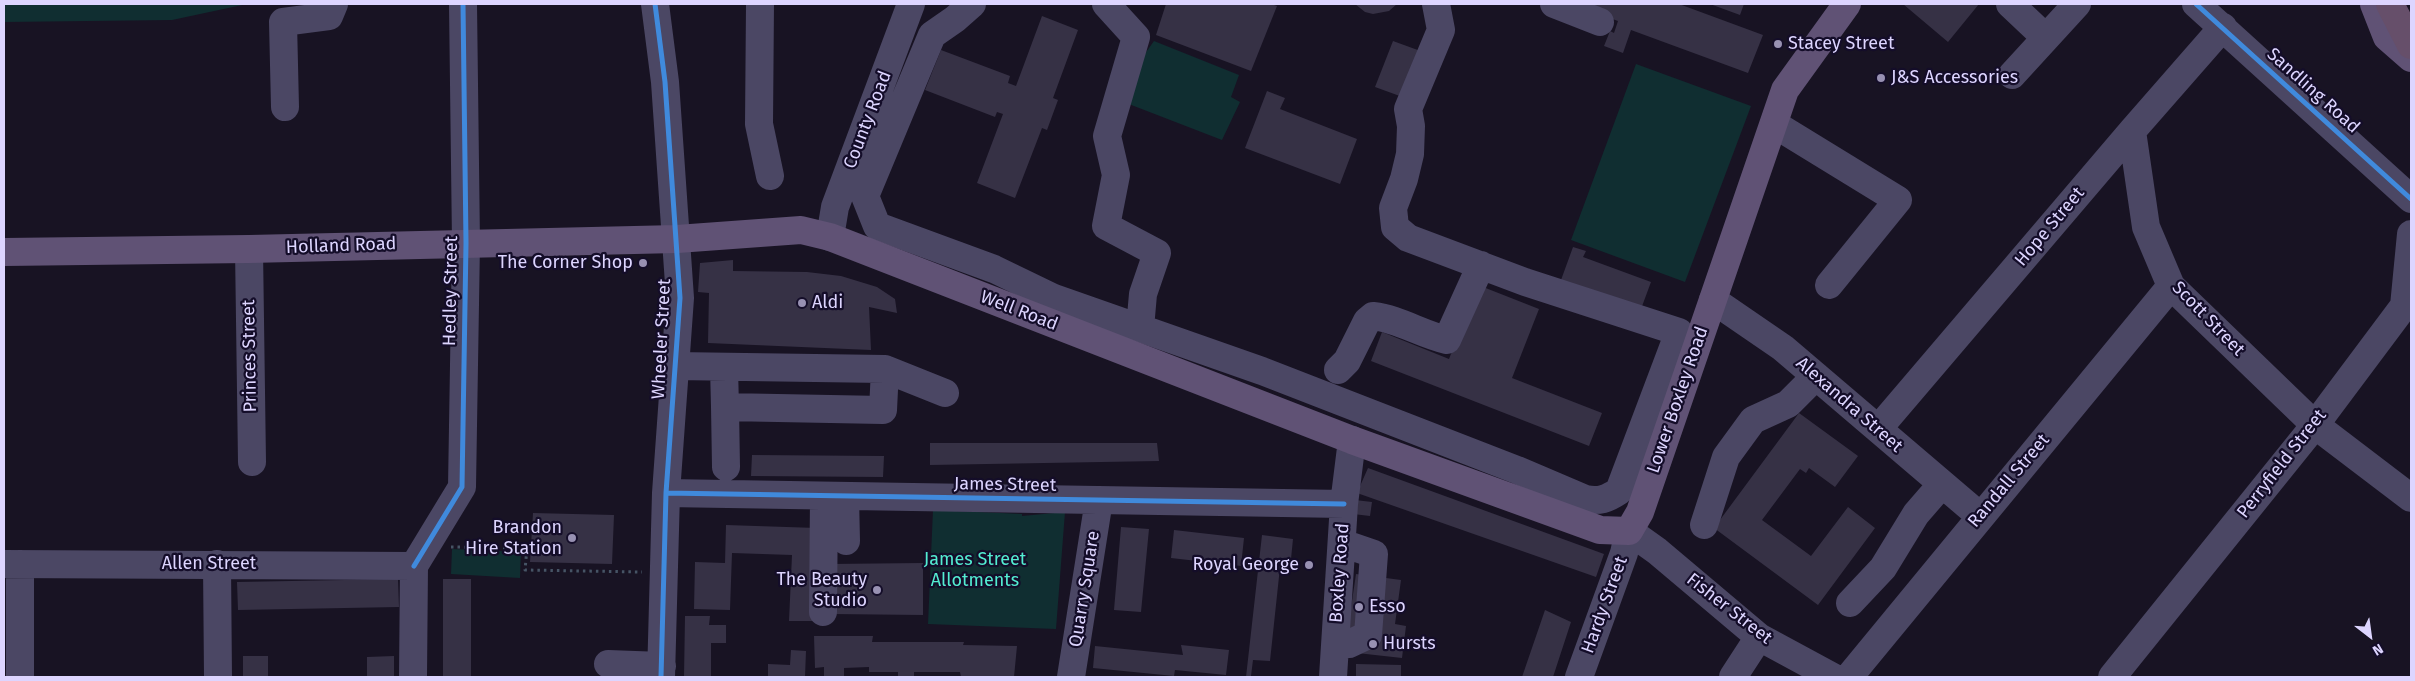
<!DOCTYPE html>
<style>
body{margin:0}
#map{position:relative;width:2415px;height:681px;overflow:hidden;background:#181323;font-family:"Fira Sans",sans-serif}
canvas{display:block}
.frame{position:absolute;inset:0;border:5px solid #ddd5ff;pointer-events:none}
.north{position:absolute;left:2345px;top:611px;width:50px;height:50px;-webkit-text-stroke:4px #140d29;paint-order:stroke;rotate:150deg;font-size:14px;font-weight:700;line-height:20px;text-align:center;color:#ddd5ff}
.north::after{content:'';display:block;margin:auto;width:18px;height:22px;background:#ddd5ff;clip-path:polygon(50% 0,100% 100%,50% 72%,0 100%)}
</style>
<div id="map">
<canvas width="2415" height="681"></canvas>
<div class="frame"></div>
<div class="north">N</div>
</div>
<script>
const ctx = document.querySelector('canvas').getContext('2d');
ctx.lineJoin = 'round';
function paint(path, color) {
  ctx.fillStyle = color;
  ctx.fill(path, 'evenodd');
}
function strokePath(path, color, width, dash) {
  ctx.strokeStyle = color;
  ctx.lineWidth = width;
  ctx.lineCap = dash ? 'butt' : 'round';
  ctx.setLineDash(dash || []);
  ctx.stroke(path);
}
function drawText(font, color, halo, rows, align = 'center') {
  ctx.font = font + ' "Fira Sans",sans-serif';
  ctx.lineWidth = 4.5;
  ctx.setLineDash([]);
  ctx.textBaseline = 'middle';
  ctx.strokeStyle = halo;
  ctx.fillStyle = color;
  for (const [text, x, y, turn = 0] of rows) {
    ctx.save();
    ctx.translate(x, y);
    ctx.rotate((+turn || 0) * Math.PI / 180);
    ctx.textAlign = isNaN(turn) ? turn : align;
    if (halo) ctx.strokeText(text, 0, 0);
    ctx.fillText(text, 0, 0);
    ctx.restore();
  }
}
paint(new Path2D(`
 M4 4H247L172 20 4 22Z
 M1154 41 1239 75 1231 97 1240 102 1222 140 1121 101 1144 55Z
 M1636 64 1751 106 1685 282 1571 240Z
 M933 510 1022 514V516L1065 512 1056 629 928 624Z
 M452 549 521 552 520 578 451 574Z`), '#102e31');
paint(new Path2D(`
 M1166 4H1271L1277 6 1251 71 1156 35Z
 M1355 4H1397L1389 11 1373 14 1365 12Z
 M1571 4H1679L1763 35 1748 73 1631 30 1623 53 1604 46 1610 31 1614 33 1618 21Z
 M1710 4H1744L1740 15Z
 M1903 4H1979L1948 42Z
 M1042 16 1078 30 1053 98 1058 100 1047 130 1042 128 1015 198 977 183 1003 114 997 112 995 117 925 90 941 50 1010 76 1008 83 1016 86Z
 M1393 41 1426 53 1408 99 1375 87Z
 M1267 91 1285 98 1280 109 1357 139 1340 184 1245 148Z
 M1573 247 1586 251 1583 257 1651 282 1641 309 1561 280Z
 M733 260V271L807 272 841 276 877 287 895 299 897 313 869 307 871 350 708 343 709 293 698 292 700 263Z
 M1478 285 1539 309 1512 378 1602 413 1589 446 1371 361 1382 332 1449 359Z
 M1799 413 1858 456 1835 487 1809 468 1806 473 1800 469 1762 520 1811 556 1848 507 1875 528 1818 605 1714 528Z
 M930 443H1157L1159 461 930 465Z
 M752 455 884 456 883 477 751 476Z
 M1368 468 1604 554 1596 577 1357 493Z
 M1355 500 1372 502 1370 516 1353 514Z
 M533 513 614 515 612 564 530 562Z
 M726 525 817 528 813 621H789L792 555 732 553 730 610 694 609 695 562 725 563Z
 M1121 527 1149 529 1141 612 1114 610Z
 M1174 530 1244 538 1241 566 1171 558Z
 M1262 535 1293 539 1291 559 1281 558 1270 661 1253 660 1251 676 1255 677H1246Z
 M923 563V615L831 614 829 564Z
 M1356 574 1401 580 1395 624 1406 626 1402 658 1357 653 1347 635Z
 M398 579 399 607 238 610 237 582Z
 M443 579H471V677H443Z
 M1545 610 1571 622 1553 677H1522Z
 M685 616H710L709 625H726V643H711V677H684Z
 M814 636H873L872 642H964L963 645 1017 646 1014 677H961L960 672H914V677H898V672H869V667L844 668V677H824V667L815 668Z
 M1181 645 1229 650 1226 675 1175 670 1174 676 1093 668 1095 646 1183 655Z
 M791 650 806 651 805 677H768V664L790 665Z
 M243 656H268V677H243Z
 M394 656V677H367V657Z
 M1356 664 1401 665V677H1356Z`), '#363145');
strokePath(new Path2D(`
 M451 547 527 548 525 570 642 572`), '#465465', 3, [2.5, 4]);
strokePath(new Path2D(`
 M655 4 665 82 680 298 666 493 661 677
 M760 4 759 124 770 176
 M972 4 955 19 932 35 865 196 877 226 994 269 1054 298 1262 371 1517 470 1585 499C1599 502 1607 499 1619 491L1679 332 1525 282 1408 238 1395 227 1393 208 1404 179 1410 154 1411 126 1408 109 1441 30 1436 4
 M1106 4 1136 37 1107 136 1116 175 1106 226 1157 253 1143 294 1140 328
 M1554 4 1600 22
 M2010 4 2046 38
 M2196 4 2411 199
 M2012 75 2077 4
 M285 107 283 22 329 16 334 4
 M1774 124 1898 200 1829 285
 M2132 131 2146 227 2171 286 2315 425 2411 498
 M830 237 835 207 911 4
 M249 249 252 462
 M1713 300 1783 348 1980 516
 M675 366 885 369 945 393
 M724 367 725 407 883 410 885 369
 M1338 370 1347 361 1367 321 1373 316C1399 319 1421 334 1447 340L1481 265
 M725 407 726 467
 M1878 429 2132 131 2223 27
 M666 493 1344 504
 M845 496 846 541
 M1704 525 1726 457 1753 420 1788 404 1816 376
 M4 564 414 566
 M20 564V677
 M217 564 218 677
 M414 566 462 487 466 243 463 4
 M1850 603 1883 568 1916 514 1942 484
 M823 612 824 496
 M1335 645 1349 644 1368 635 1374 554 1342 543
 M608 664 662 666
 M413 677 414 566
 M1071 677 1099 500
 M1333 677 1344 504 1352 440
 M1579 677 1624 553 1629 531 1657 551 1759 637 1833 677
 M1733 677 1759 637
 M1849 677 2171 286
 M2112 677 2315 425 2404 306 2411 234`), '#4b4764', 28);
strokePath(new Path2D(`
 M2374 4 2387 37 2411 58
 M4 252 249 249 677 239 801 230 830 237 1352 440 1600 530 1629 531 1640 512 1785 90 1847 4`), '#605275', 28);
strokePath(new Path2D(`
 M2390 4 2411 45`), '#664f6a', 28);
strokePath(new Path2D(`
 M655 4 665 82 680 298 666 493 661 677
 M2196 4 2411 199
 M666 493 1344 504
 M414 566 462 487 466 243 463 4`), '#408adc', 5);
for (const [x, y, r, color] of [
 [1778,44,5,"#9891b2"],
 [1881,78,5,"#9891b2"],
 [643,263,5,"#9891b2"],
 [802,303,5,"#9891b2"],
 [572,538,5,"#9891b2"],
 [1309,565,5,"#9891b2"],
 [877,590,5,"#9891b2"],
 [1359,607,5,"#9891b2"],
 [1373,644,5,"#9891b2"]
]) {
  const dot = new Path2D();
  dot.arc(x, y, r, 0, 2 * Math.PI);
  ctx.fillStyle = color;
  ctx.fill(dot);
  strokePath(dot, '#140d29', 2);
}
drawText('18px', '#ddd5ff', '#140d29', [
 ["Stacey Street",1788,44],
 ["J&S Accessories",1891,78],
 ["The Corner Shop",633,263,"right"],
 ["Aldi",812,303],
 ["Brandon",562,528,"right"],
 ["Hire Station",562,549,"right"],
 ["Royal George",1299,565,"right"],
 ["The Beauty",867,580,"right"],
 ["Studio",867,601,"right"],
 ["Esso",1369,607],
 ["Hursts",1383,644]
], 'left');
drawText('18px', '#ddd5ff', '#140d29', [
 ["Sandling Road",2313,91,42],
 ["County Road",868,120,-69],
 ["Hope Street",2050,227,-50],
 ["Holland Road",341,246,-2],
 ["Hedley Street",451,291,-89],
 ["Well Road",1019,311,21],
 ["Scott Street",2208,319,46],
 ["Wheeler Street",662,339,-87],
 ["Princes Street",250,356,-91],
 ["Lower Boxley Road",1678,400,-71],
 ["Alexandra Street",1849,405,41],
 ["Perryfield Street",2282,464,-52],
 ["Randall Street",2009,481,-50],
 ["James Street",1005,485,1],
 ["Allen Street",209,564],
 ["Boxley Road",1340,573,-86],
 ["Quarry Square",1085,589,-81],
 ["Hardy Street",1605,605,-70],
 ["Fisher Street",1729,609,38]
]);
drawText('18px', '#53edd2', '#140d29', [
 ["James Street",975,560],
 ["Allotments",975,581]
]);
</script>
